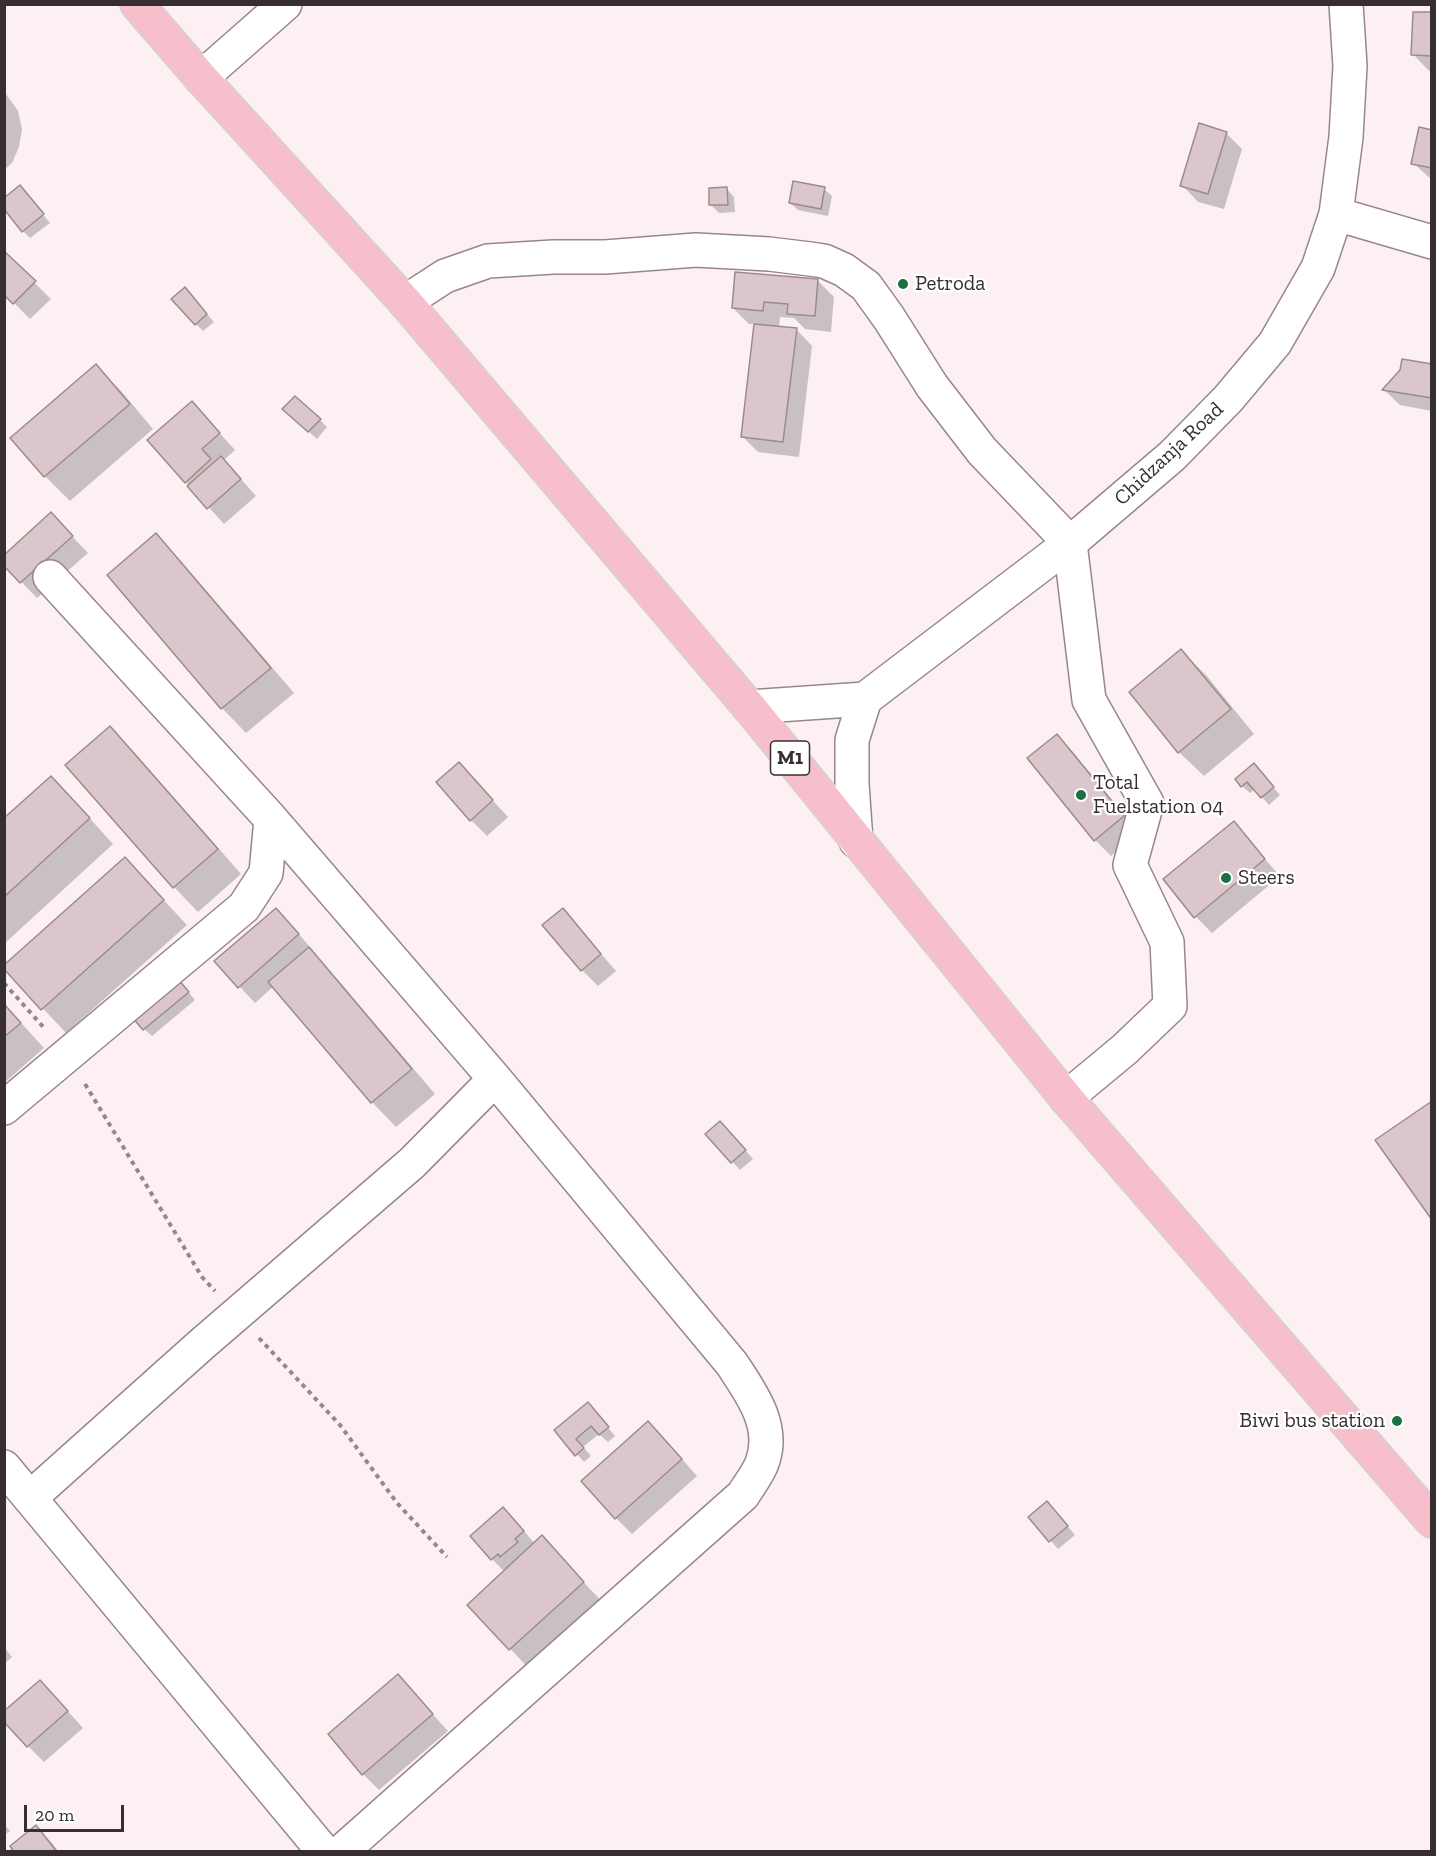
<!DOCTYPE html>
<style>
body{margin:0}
#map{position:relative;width:1436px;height:1856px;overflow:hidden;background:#fcf0f2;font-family:"Zilla Slab",serif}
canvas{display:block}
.frame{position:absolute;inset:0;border:6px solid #362e30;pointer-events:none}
.scale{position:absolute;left:24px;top:1805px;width:100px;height:27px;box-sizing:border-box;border:3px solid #362e30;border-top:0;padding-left:8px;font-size:18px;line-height:21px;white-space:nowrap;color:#362e30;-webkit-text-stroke:4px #fff;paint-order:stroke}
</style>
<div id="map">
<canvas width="1436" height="1856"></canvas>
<div class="frame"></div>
<div class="scale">20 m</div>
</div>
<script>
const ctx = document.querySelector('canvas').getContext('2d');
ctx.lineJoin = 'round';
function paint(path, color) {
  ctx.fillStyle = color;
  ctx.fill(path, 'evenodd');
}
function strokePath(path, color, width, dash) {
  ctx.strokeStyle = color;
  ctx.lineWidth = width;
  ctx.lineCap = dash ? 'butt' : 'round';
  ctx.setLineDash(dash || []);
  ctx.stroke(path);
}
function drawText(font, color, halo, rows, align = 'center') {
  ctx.font = font + ' "Zilla Slab",serif';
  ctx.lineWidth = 4.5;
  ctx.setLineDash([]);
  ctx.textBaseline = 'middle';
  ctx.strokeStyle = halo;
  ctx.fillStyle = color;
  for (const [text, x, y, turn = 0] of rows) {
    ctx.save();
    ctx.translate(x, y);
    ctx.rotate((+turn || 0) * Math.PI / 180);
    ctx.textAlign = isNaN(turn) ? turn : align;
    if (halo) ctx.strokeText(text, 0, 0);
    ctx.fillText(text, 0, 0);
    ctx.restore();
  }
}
paint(new Path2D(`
 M1432 14V71H1429L1413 54Z
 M4 91 18 111 22 129 19 147 12 163 4 170Z
 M1432 132V180L1413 163Z
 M1226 133 1242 149 1224 209 1198 202 1182 185Z
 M20 187 50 223 30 238 23 231Z
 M727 189 734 197 735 212 719 213 711 205Z
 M824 189 832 196 828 216 798 210 790 203Z
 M4 253 51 299 30 319 4 293Z
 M818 281 834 297 831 332 805 329 794 318 780 317 779 328 796 329 812 346 799 457 758 452 742 436 755 324H749L733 308Z
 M192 297 214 322 203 331 196 324Z
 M96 366 121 391 153 429 70 501 45 476 12 438Z
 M1432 366V411L1400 405 1384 390Z
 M192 403 235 450 224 460 256 496 224 524 186 482Z
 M292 417 320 420 327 427 317 439Z
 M67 531 88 553 37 598 4 564Z
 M156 535 180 560 294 693 246 733 222 708 109 575Z
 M1181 651 1206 675 1254 734 1204 776 1179 752 1131 692Z
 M110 728 134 752 241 874 198 912 174 887 67 765Z
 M1057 736 1073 752 1139 833 1111 856 1095 840Z
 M459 764 508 817 487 836 471 820Z
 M1254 765 1280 795 1269 805 1255 789 1250 793 1242 786Z
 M75 802 113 844 4 944V820Z
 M1233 823 1280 876 1212 933 1195 916Z
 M125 859 187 925 66 1033 4 967Z
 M563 910 616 971 598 986 582 970Z
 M292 926 435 1094 396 1127 372 1102 274 986 255 1003 239 986Z
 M185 988 195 1000 152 1036 144 1029Z
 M4 1004 44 1048 4 1083Z
 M727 1130 753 1159 740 1170 707 1134Z
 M595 1412 615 1436 608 1442 599 1434 583 1447 591 1456 584 1462 556 1430Z
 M665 1440 697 1476 632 1534 616 1518Z
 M1055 1511 1075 1535 1058 1549 1030 1517Z
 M519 1525 535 1544 542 1538 607 1607 534 1674 469 1605 505 1572 492 1559Z
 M4 1647 12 1657 4 1664Z
 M398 1676 448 1731 379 1790 363 1774Z
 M56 1698 83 1728 44 1762 28 1746Z
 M4 1824 10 1831 4 1835Z
 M36 1827 52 1843 59 1852H16Z`), '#0003');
const building = new Path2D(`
 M1413 12H1432V56L1411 55Z
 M1199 123 1227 132 1208 194 1180 186Z
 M1419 127 1432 130V168L1411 164Z
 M793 181 825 187 821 209 789 203Z
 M20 185 44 214 22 232 4 209V198Z
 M727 187 728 205H709V188Z
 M4 251 36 281 13 304 4 295Z
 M735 272 818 279 815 316 787 314 788 304 764 302 763 311 732 308Z
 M185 287 207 314 195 325 171 299Z
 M754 324 797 328 783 442 741 437Z
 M1402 359 1432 364V398L1382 390 1400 370Z
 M96 364 130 404 44 477 10 438Z
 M295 396 321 419 308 432 282 409Z
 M192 401 220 433 202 449 211 459 185 483 147 440Z
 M221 456 241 479 207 509 187 486Z
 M51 512 73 536 20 583 4 566V555Z
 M156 533 271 668 221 709 107 575Z
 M1181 649 1231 709 1178 753 1129 692Z
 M110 726 218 849 173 888 65 765Z
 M1057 734 1124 816 1094 841 1027 758Z
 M459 762 493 800 470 821 436 782Z
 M1254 763 1274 787 1261 798 1247 782 1241 787 1235 779Z
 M51 776 90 818 4 897V818Z
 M1234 821 1265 859 1194 918 1163 879Z
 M125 857 164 900 41 1010 4 969V965Z
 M276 908 299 934 238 988 214 961Z
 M563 908 601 954 581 971 542 925Z
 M309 947 412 1069 371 1103 268 982Z
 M178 979 189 992 143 1030 132 1017Z
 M4 1004 21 1023 4 1037Z
 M1432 1101V1220L1375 1140Z
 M720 1121 746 1150 731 1163 705 1134Z
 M588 1402 609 1427 599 1435 591 1426 576 1439 584 1448 575 1456 554 1430Z
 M648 1421 682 1459 615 1519 581 1481Z
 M1047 1501 1068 1526 1049 1542 1028 1517Z
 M503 1507 524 1531 515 1539 518 1542 500 1557 498 1554 491 1560 470 1536Z
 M542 1535 584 1582 509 1650 467 1605Z
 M398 1674 433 1714 362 1775 328 1734Z
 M40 1680 68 1711 27 1747 4 1722V1711Z
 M36 1825 57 1852H14L10 1846Z`);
paint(building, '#dbc7cb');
strokePath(building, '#9c8a8d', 1.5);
const minor = new Path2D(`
 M201 78 285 4
 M1336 214 1432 242
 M405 302 445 276 488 261 553 257H605L696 250 769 254 810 259 824 261 844 270 866 286 889 318 932 386 982 451 1070 543 1089 700 1147 803 1130 865 1167 942 1170 1006 1125 1049 1066 1098
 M50 577 271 819 495 1079 732 1364C751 1393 776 1426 762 1463 758 1474 749 1485 743 1495L341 1852
 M749 707 865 699 1070 543 1172 456 1228 399 1275 343 1318 268 1336 214 1346 137 1350 66 1346 4
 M856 841 852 784V740L865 699
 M4 1108 244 907 266 873 271 819
 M4 1467 324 1852
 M31 1497 202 1344 412 1163 495 1079`);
const highway = new Path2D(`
 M137 4 201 78 405 302 749 707 1066 1098 1432 1521`);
strokePath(minor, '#99868a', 36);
strokePath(highway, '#d3d1d1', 36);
strokePath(new Path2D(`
 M4 983 46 1030
 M85 1084 202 1277 215 1291
 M259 1338 340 1425 397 1503 447 1557`), '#93898b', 4, [4.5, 4.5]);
strokePath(minor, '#fff', 33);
strokePath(highway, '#f6bfcb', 33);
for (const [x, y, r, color] of [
 [903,284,6,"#1c7042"],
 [1081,795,6,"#1c7042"],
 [1226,878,6,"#1c7042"],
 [1397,1421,6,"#1c7042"]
]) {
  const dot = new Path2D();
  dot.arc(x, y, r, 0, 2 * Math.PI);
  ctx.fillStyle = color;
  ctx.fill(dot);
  strokePath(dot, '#fff', 2);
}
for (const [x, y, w] of [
 [790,758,39]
]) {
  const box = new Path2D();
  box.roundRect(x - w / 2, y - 17, w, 34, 4.5);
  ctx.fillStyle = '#fff';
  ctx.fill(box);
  strokePath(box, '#362e30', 1.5);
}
drawText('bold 20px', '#362e30', null, [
 ["M1",790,758]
]);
drawText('21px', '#362e30', '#fff', [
 ["Petroda",915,284],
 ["Total",1093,783],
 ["Fuelstation 04",1093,807],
 ["Steers",1238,878],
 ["Biwi bus station",1385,1421,"right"]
], 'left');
drawText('21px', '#362e30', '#fff', [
 ["Chidzanja Road",1169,454,-43]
]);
</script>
